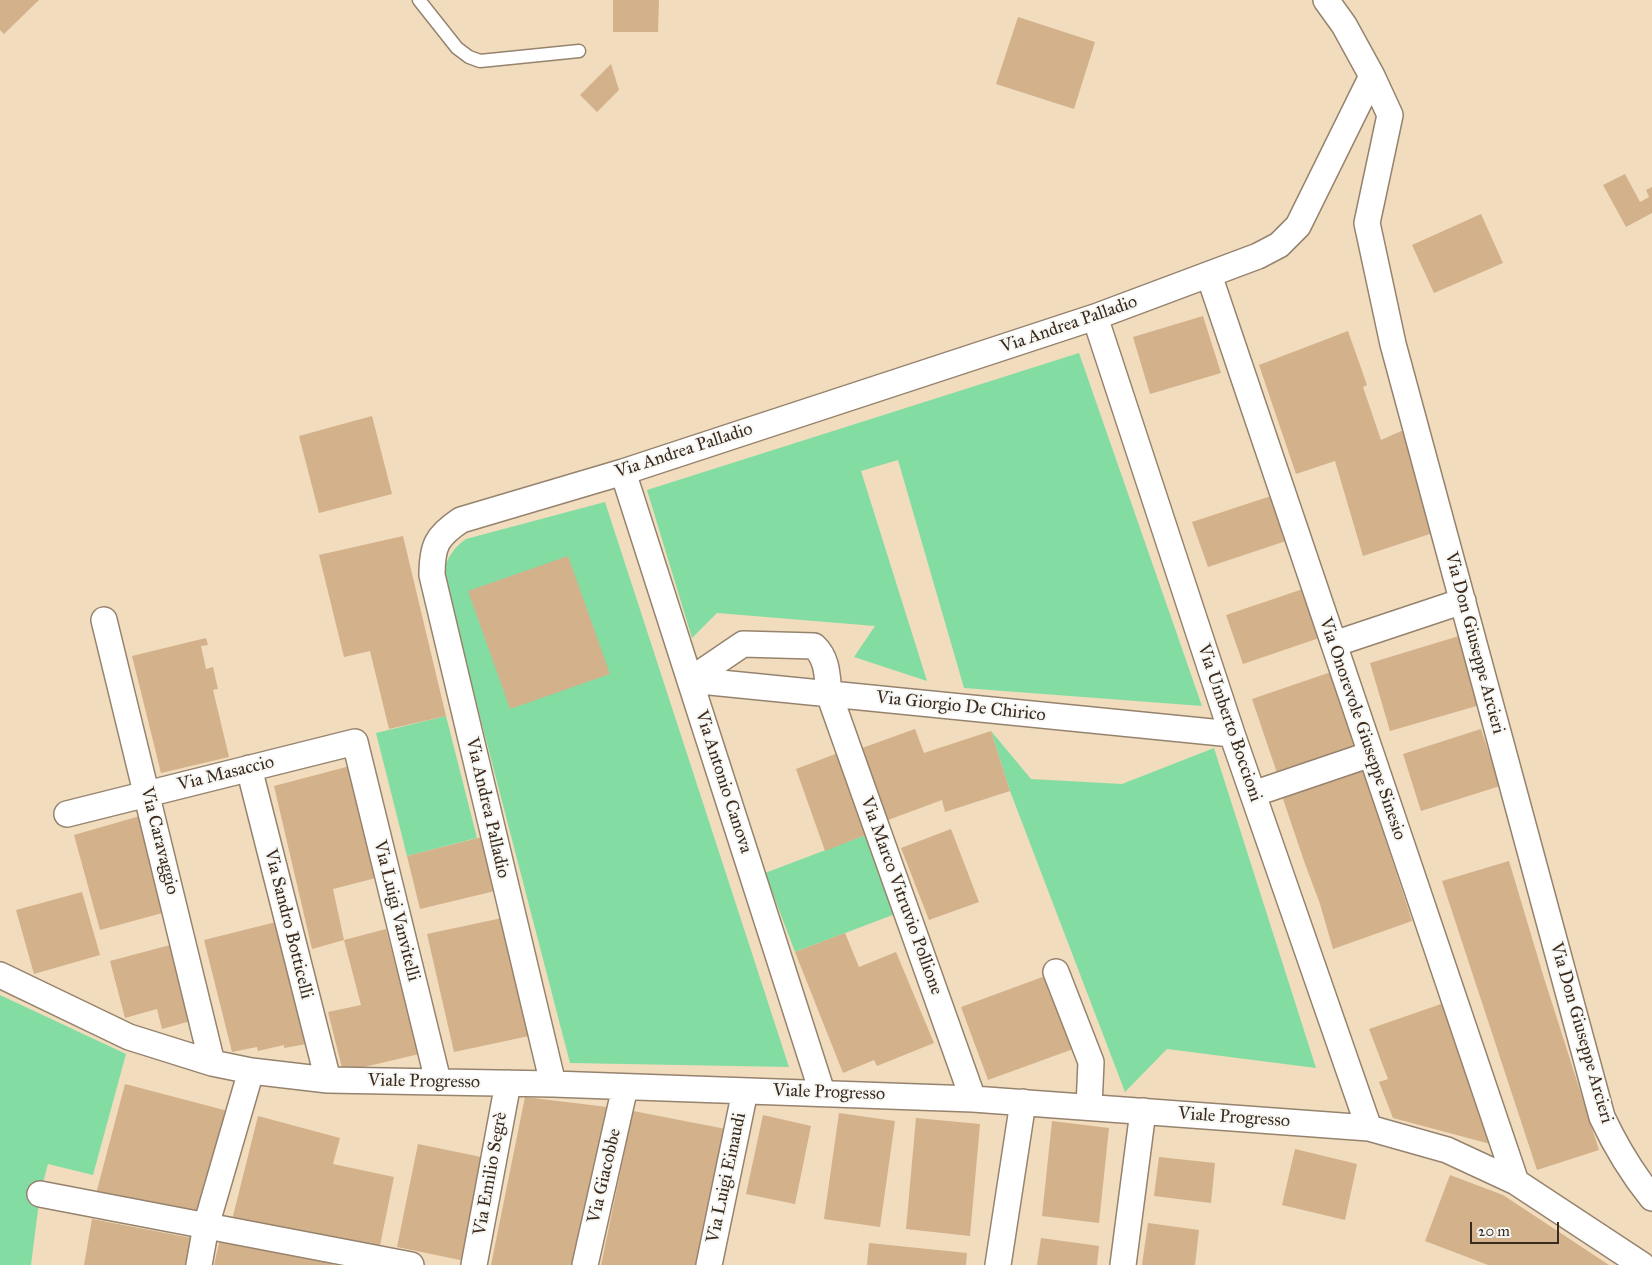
<!DOCTYPE html>
<meta charset="utf-8">
<style>
body{margin:0}
#map{position:relative;width:1652px;height:1265px;overflow:hidden;background:#f1dcbe;font-family:"IM FELL Great Primer",serif}
canvas{display:block}
.scale{position:absolute;left:1470px;top:1222px;width:89px;height:22px;box-sizing:border-box;border:2px solid #3b2a1e;border-top:0;padding-left:6px;font-size:15px;line-height:18px;white-space:nowrap;color:#3b2a1e;-webkit-text-stroke:4px #f6f6f2;paint-order:stroke}
</style>
<div id="map">
<canvas width="1652" height="1265"></canvas>
<div class="scale">20 m</div>
</div>
<script>
const ctx = document.querySelector('canvas').getContext('2d');
ctx.lineJoin = 'round';
function paint(path, color) {
  ctx.fillStyle = color;
  ctx.fill(path, 'evenodd');
}
function strokePath(path, color, width, dash) {
  ctx.strokeStyle = color;
  ctx.lineWidth = width;
  ctx.lineCap = dash ? 'butt' : 'round';
  ctx.setLineDash(dash || []);
  ctx.stroke(path);
}
function drawText(font, color, halo, rows, align = 'center') {
  ctx.font = font + ' "IM FELL Great Primer",serif';
  ctx.lineWidth = 4;
  ctx.setLineDash([]);
  ctx.textBaseline = 'middle';
  ctx.strokeStyle = halo;
  ctx.fillStyle = color;
  for (const [text, x, y, turn = 0] of rows) {
    ctx.save();
    ctx.translate(x, y);
    ctx.rotate((+turn || 0) * Math.PI / 180);
    ctx.textAlign = isNaN(turn) ? turn : align;
    if (halo) ctx.strokeText(text, 0, 0);
    ctx.fillText(text, 0, 0);
    ctx.restore();
  }
}
paint(new Path2D(`
 M1079 353 1202 706 964 688 898 460 861 471 927 681 854 657 875 626 717 613 692 638 647 490Z
 M605 502 789 1067 570 1063 443 574C447 558 453 548 466 539Z
 M446 716 477 838 407 856 376 733Z
 M991 731 1031 779 1122 784 1214 748 1316 1068 1167 1049 1125 1092 1010 791Z
 M868 834 898 913 795 952 765 873Z
 M0 995 126 1054 93 1175 48 1164 40 1194 31 1265H0Z`), '#83dda3');
paint(new Path2D(`
 M0 0H39L4 34 0 30Z
 M613 0H659L658 32H613Z
 M1018 17 1095 42 1074 109 996 84Z
 M611 64 619 90 597 112 580 95Z
 M1625 174 1640 202 1649 197 1646 190 1652 187V213L1626 227 1603 185Z
 M1481 214 1503 263 1434 293 1412 245Z
 M1203 316 1221 373 1150 394 1133 337Z
 M1348 331 1367 385 1363 387 1381 440 1408 428 1439 531 1363 556 1335 461 1296 474 1259 365Z
 M372 416 392 494 319 513 299 436Z
 M1274 495 1289 540 1208 567 1192 522Z
 M403 536 446 716 389 729 370 651 344 657 319 555Z
 M568 556 610 674 510 709 468 591Z
 M1306 588 1322 637 1243 664 1226 615Z
 M1459 636 1480 705 1390 731 1370 663Z
 M206 638 208 645 201 646 206 669 213 667 218 689 213 690 229 757 161 773 132 656Z
 M1334 671 1359 746 1277 773 1252 699Z
 M915 729 924 753 991 731 1010 791 945 812 942 800 888 820 862 748Z
 M1481 729 1500 786 1421 811 1403 754Z
 M838 753 868 834 825 851 796 769Z
 M350 766 376 878 333 889 344 940 312 949 274 786Z
 M1369 768 1390 833 1384 835 1412 921 1333 949 1320 904 1304 861 1282 796Z
 M140 816 166 912 100 930 74 835Z
 M951 829 979 902 929 920 901 848Z
 M482 837 495 891 420 909 407 856Z
 M1509 861 1544 978 1599 1150 1537 1170 1442 881Z
 M82 892 100 955 34 974 16 910Z
 M502 918 529 1036 454 1052 427 934Z
 M280 921 312 1043 284 1048V1045L258 1051 257 1047 232 1052 204 940Z
 M386 929 419 1054 343 1072 328 1012 361 1005 344 940Z
 M845 933 859 967 896 952 934 1043 877 1066 874 1060 843 1073 795 952Z
 M174 944 194 1020 162 1029 157 1009 125 1018 110 961Z
 M1048 975 1076 1048 988 1080 961 1007Z
 M1447 1002 1498 1146 1393 1118 1379 1082 1388 1079 1369 1029Z
 M125 1084 228 1111 202 1218 96 1194Z
 M525 1097 607 1107 595 1170 573 1265H491Z
 M633 1111 726 1129 698 1265H601Z
 M839 1113 895 1121 880 1227 824 1219Z
 M763 1115 811 1126 795 1204 746 1194Z
 M258 1116 340 1138 333 1164 394 1177 378 1255 232 1220Z
 M916 1118 980 1124 970 1236 906 1229Z
 M1052 1121 1109 1128 1099 1223 1042 1216Z
 M418 1144 486 1158 465 1261 397 1247Z
 M1295 1149 1357 1164 1345 1220 1282 1205Z
 M1159 1157 1215 1163 1211 1203 1154 1196Z
 M1450 1175 1503 1195 1609 1265H1488L1425 1241Z
 M92 1219 197 1239 192 1265H84Z
 M1148 1223 1199 1230 1195 1265H1142Z
 M1041 1238 1099 1246 1097 1265H1037Z
 M220 1239 334 1263 333 1265H214Z
 M869 1243 967 1253 966 1265H867Z`), '#d3b18b');
const service = new Path2D(`
 M419 0 457 48 469 57 480 61 579 51`);
const minor = new Path2D(`
 M1326 0 1344 25 1372 76 1390 115 1367 223 1393 344 1602 1117C1616 1147 1631 1172 1652 1198
 M1209 275 1516 1182
 M1095 317 1232 734 1369 1128
 M623 472 822 1092
 M104 620 212 1063
 M1334 644 1463 601
 M690 680 743 644 814 646C828 659 827 676 829 694L973 1099
 M690 680 1232 734
 M249 768 328 1080
 M1253 794 1371 754
 M67 814 355 742 438 1081
 M1056 972 1091 1062 1089 1107
 M0 975 129 1037 212 1063 251 1071 328 1080 553 1084 973 1099 1369 1128 1447 1150 1516 1182 1642 1265
 M553 1084 432 575C432 545 437 536 461 520L623 472 1095 317 1258 256 1279 245 1298 226 1372 76
 M40 1194 411 1265
 M199 1265 206 1226 251 1071
 M474 1265 508 1083
 M585 1265 625 1087
 M709 1265 745 1091
 M998 1265 1023 1102
 M1123 1265 1143 1111`);
strokePath(service, '#96836e', 15);
strokePath(minor, '#96836e', 28);
strokePath(service, '#fff', 12);
strokePath(minor, '#fff', 25);
drawText('18px', '#3b2a1e', '#f6f6f2', [
 ["Via Andrea Palladio",1069,325,-19],
 ["Via Andrea Palladio",684,451,-18],
 ["Via Don Giuseppe Arcieri",1474,643,75],
 ["Via Giorgio De Chirico",961,707,6],
 ["Via Umberto Boccioni",1229,723,71],
 ["Via Onorevole Giuseppe Sinesio",1362,729,71],
 ["Via Masaccio",226,774,-14],
 ["Via Antonio Canova",723,782,72],
 ["Via Andrea Palladio",487,808,77],
 ["Via Caravaggio",159,841,76],
 ["Via Marco Vitruvio Pollione",901,896,70],
 ["Via Luigi Vanvitelli",396,911,76],
 ["Via Sandro Botticelli",288,924,76],
 ["Via Don Giuseppe Arcieri",1581,1033,74],
 ["Viale Progresso",424,1082,1],
 ["Viale Progresso",829,1093,2],
 ["Viale Progresso",1234,1118,4],
 ["Via Emilio Segrè",491,1174,-80],
 ["Via Giacobbe",605,1176,-77],
 ["Via Luigi Einaudi",727,1178,-78]
]);
</script>
